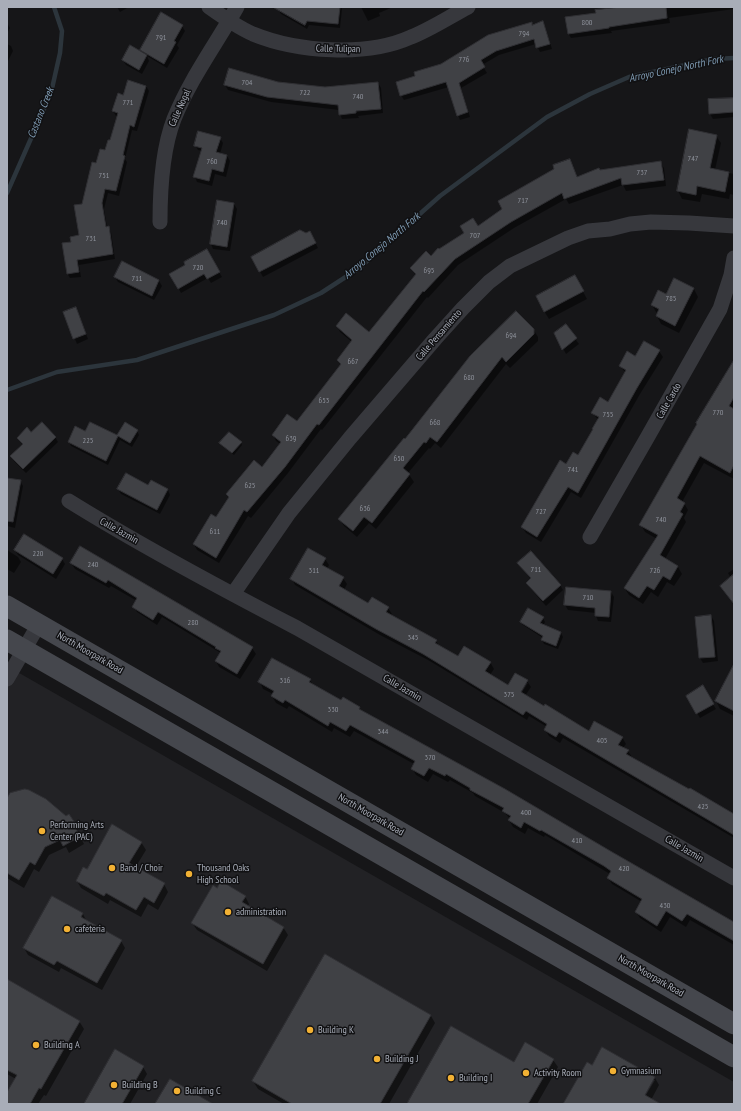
<!DOCTYPE html>
<style>
body{margin:0}
#map{position:relative;width:741px;height:1111px;overflow:hidden;background:#161618;font-family:"PT Sans Narrow",sans-serif}
canvas{display:block}
.frame{position:absolute;inset:0;border:8px solid #a8adb8;pointer-events:none}
</style>
<div id="map">
<canvas width="741" height="1111"></canvas>
<div class="frame"></div>
</div>
<script>
const ctx = document.querySelector('canvas').getContext('2d');
ctx.lineJoin = 'round';
function paint(path, color) {
  ctx.fillStyle = color;
  ctx.fill(path, 'evenodd');
}
function strokePath(path, color, width, dash) {
  ctx.strokeStyle = color;
  ctx.lineWidth = width;
  ctx.lineCap = dash ? 'butt' : 'round';
  ctx.setLineDash(dash || []);
  ctx.stroke(path);
}
function drawText(font, color, halo, rows, align = 'center') {
  ctx.font = font + ' "PT Sans Narrow",sans-serif';
  ctx.lineWidth = 3;
  ctx.setLineDash([]);
  ctx.textBaseline = 'middle';
  ctx.strokeStyle = halo;
  ctx.fillStyle = color;
  for (const [text, x, y, turn = 0] of rows) {
    ctx.save();
    ctx.translate(x, y);
    ctx.rotate((+turn || 0) * Math.PI / 180);
    ctx.textAlign = isNaN(turn) ? turn : align;
    if (halo) ctx.strokeText(text, 0, 0);
    ctx.fillText(text, 0, 0);
    ctx.restore();
  }
}
paint(new Path2D(`
 M7 666 734 1082V1104H7Z`), '#222225');
paint(new Path2D(`
 M117 7H129L120 12Z
 M279 7H341L342 9 340 28 309 25 307 29 281 14 278 9Z
 M361 7H393L379 13 380 16 368 21Z
 M626 7H734V9L669 18 670 23 611 31 612 33 571 38 568 33 597 14Z
 M543 22 545 27 552 49 540 52 536 44 499 55 482 65 487 73 461 88 470 117 460 120 458 115 449 87 404 100 401 95 416 77 532 26Z
 M7 23 10 28 7 33Z
 M182 26 185 31 177 45 179 48 167 68 147 56 149 61 142 74 126 65 123 60 143 54 141 50Z
 M7 44 11 46 13 51 7 63Z
 M278 83 325 88 378 83 381 88 383 113 358 116 359 118 342 119 340 114 339 110 271 102 228 90 225 85Z
 M146 86 149 91 137 131 132 130 125 159 127 162 119 196 108 193 104 209 107 227H108L111 232 115 259 79 265 81 277 70 278 67 273 72 243 80 236 82 204 97 165 111 141 118 116H116L113 111 124 96Z
 M734 99V117L713 119 710 114Z
 M716 136 721 143 715 170 734 174V195L730 194 729 199 702 194 700 202 682 199 678 191Z
 M220 138 223 143 220 154 227 156 230 161 226 177 215 174 212 186 197 182 195 177 202 151 198 150 195 145Z
 M570 160 577 177 600 171 660 162 664 168 666 186 626 191 623 185 569 204 566 199 514 228 458 265 428 298 427 297 322 430 321 429 288 473 251 518 248 516 219 563 197 550 194 544 217 519 229 498 227 494 262 469 280 444 276 441 273 435 297 422 341 365 338 360 352 342 340 332 337 326 369 334 416 275 411 268 478 227Z
 M234 204 237 209 230 251 213 249 211 244Z
 M310 232 318 248 263 277 252 257Z
 M206 250 222 277 211 283 208 278 181 293 171 274 186 265Z
 M123 263 159 281 162 286 154 300 118 282 115 277Z
 M675 279 694 289 698 297 679 333 661 324 657 316 658 313 656 312 652 305 667 295Z
 M579 284 587 299 549 319 544 311Z
 M64 313 78 314 88 339 77 344Z
 M565 325 579 344 566 354 555 333Z
 M533 329 538 337V341L510 368 506 364 441 448 435 443 430 449 429 448 408 473 414 482 376 529 369 523 357 537 344 526 340 519 405 440Z
 M645 342 659 351 663 357 640 394 581 498 571 492 541 542 526 533 522 527 566 465 579 457 598 420 593 413 608 403 625 372 620 366 636 358Z
 M734 362V479L704 463 682 502 684 503 688 510 684 518 686 522 665 559 678 567 682 574 674 586 667 582 658 597 651 592 643 604 629 595 625 589 657 539 645 532 641 525Z
 M125 424 137 431 139 435 132 447 120 440 108 465 71 446 69 442 85 432 117 436Z
 M31 433 55 437 58 442 26 473 14 461 12 456 23 445 18 438Z
 M241 442 242 445 234 455 222 445Z
 M7 479 20 481 23 486 15 528 7 526Z
 M149 487 168 490 170 495 160 514 121 494 118 489Z
 M80 548 252 648 256 654 240 679 219 667 216 661 220 654 219 652 162 617 157 625 137 612 134 607 137 601 111 586 109 588 75 569 71 563Z
 M7 550 18 557 21 562 14 573 7 569Z
 M15 550 62 559 65 564 56 579 18 555Z
 M325 559 329 565 327 569 343 578 347 584 344 590 369 605 388 608 392 614 391 616 436 641 439 646 458 657 490 662 494 669 490 675 508 686 527 681 531 687 525 696 589 732 622 737 626 744 623 748 628 751 632 757 734 815V838L563 738 560 743 549 736 545 730 547 727 529 716 527 720 428 660 380 635 295 585 292 579ZM525 683H528L519 697Z
 M519 563 560 585 563 590 546 606 530 588 527 583 531 579Z
 M734 569V605L721 586 731 578 728 573Z
 M567 588 611 592 614 597 611 622 598 621 596 616V613L568 610 565 605Z
 M529 609 543 618 545 622 543 626 561 633 563 637 558 649 544 644 542 640 543 638 523 625 521 622Z
 M711 616 714 621 718 661 703 663 700 658 696 618Z
 M310 680 313 685 341 701 359 707 361 711 734 923V945L690 920 686 927 670 917 661 932 640 918 636 912 642 902 612 884 608 878 610 874 545 835 544 837 528 828 525 834 513 827 509 820 510 819 505 813 475 796 473 793 450 780 448 782 433 774 428 782 416 775 412 768 414 764 354 731 350 737 334 728 332 732 289 706 287 709 276 703 272 696 273 694 263 689 260 682Z
 M734 682V716L720 709 716 701Z
 M702 687 716 709 700 718 687 696Z
 M7 800 66 817 69 815 79 832 78 833 84 844 69 853 66 847 49 855 39 872 34 869 24 888 7 878Z
 M141 842 146 850 135 868 164 884 168 892 158 910 148 904 141 917 110 900 108 904 81 888 77 881 87 870Z
 M217 889 245 896 249 904 248 907 283 927 288 935 267 971 197 930 192 923Z
 M52 897 83 914 87 922 121 941 125 948 102 990 61 968 59 972 28 955 24 948Z
 M325 956 431 1016 435 1023 389 1104H284L258 1089 253 1081Z
 M7 981 79 1021 84 1029 46 1096 44 1095 38 1104H7V1094L16 1079 7 1074Z
 M603 1048 655 1078 659 1085 651 1100 653 1104H564L592 1067ZM652 1080H655L643 1100 641 1099Z
 M553 1060 558 1067 537 1104H408L514 1063Z
 M143 1067 147 1074 130 1104H85Z`), '#0007');
strokePath(new Path2D(`
 M7 193 51 93 60 53 62 31 54 7
 M7 390 57 372 137 360 274 315 321 293 358 269 440 196 547 117 590 94 629 77 714 59 734 58`), '#2c353c', 4.5);
const building = new Path2D(`
 M273 7H340L338 24 307 21 305 25Z
 M622 7H666L667 18 609 27V28L568 34 565 17 596 13 595 10Z
 M161 12 183 25 174 41 176 42 164 64 140 50Z
 M543 21 550 44 536 48 534 39 496 51 481 60 485 67 459 83 468 112 457 116 446 82 400 96 396 82 415 76 414 72 441 64 488 35 532 22V25Z
 M130 45 147 55 139 70 122 60Z
 M229 68 278 82 325 87 378 82 381 109 356 111V113L339 115 338 105 267 97 224 85Z
 M128 80 146 86 134 127 130 125 123 155 125 156 116 191 105 189 102 203 106 227 109 226 113 254 77 260 79 272 67 274 62 243 71 242 70 237 79 235 74 205 82 204 92 162 96 163 100 149 105 150 108 140H110L118 113 112 111 118 93 123 95Z
 M734 98V112L709 114 708 99Z
 M689 129 717 135 710 168 729 172 725 192 697 186 696 195 677 191Z
 M198 131 221 137 216 152 227 155 223 172 212 169 209 181 193 177 202 148 194 146Z
 M570 159 577 177 599 168 600 170 661 161 664 180 622 185 621 178 564 199 562 193 511 222 455 259 424 292 423 291 319 425 317 424 285 467 247 512 244 510 216 558 193 544 211 514 216 517 229 497 226 494 254 460 262 467 281 442 272 435 287 414 297 421 341 364 337 360 352 340 336 326 346 313 369 332 416 274 410 268 426 251 431 256 438 248 439 249 464 233 460 226 473 218 478 226 502 209 498 201 554 169 553 165Z
 M217 200 234 203 227 247 210 244Z
 M300 230 306 233 310 231 316 243 259 272 251 257Z
 M207 249 220 272 207 279 204 274 178 289 169 274 185 265 184 262Z
 M122 261 159 280 152 296 114 277Z
 M575 275 584 291 544 312 536 296Z
 M674 278 694 288 675 326 656 316 659 309 651 305 658 290 666 294Z
 M76 307 86 334 73 339 63 312Z
 M516 311 534 329V334L506 362 502 357 437 442 430 437 426 443 424 442 403 468 410 474 372 523 364 517 353 531 338 519 404 438 405 439 470 356Z
 M566 324 577 338 562 350 554 333Z
 M644 341 660 350 637 388 578 493 568 487 537 537 521 527 560 460 566 464 573 452 578 455 593 429H592L599 417 591 413 600 397 608 402 626 370 619 366 627 351 635 356Z
 M734 360V397L729 406 734 409V465L730 473 700 456 677 498 685 503 680 512 683 514 660 555 678 566 670 580 663 576 654 590 647 586 639 598 624 588 658 535 639 525 697 424 696 423Z
 M42 422 56 437 23 469 10 456 23 444 17 438 27 427 31 432Z
 M90 422 117 435 125 422 138 430 130 443 118 436 106 461 68 442 75 426 85 431Z
 M229 432 242 442 232 453 219 443Z
 M126 473 148 485 151 480 168 489 157 510 117 489Z
 M7 478 21 480 13 522 7 521Z
 M24 534 63 558 53 574 14 550Z
 M80 546 253 647 237 674 215 661 221 651 215 648 216 647 158 612 153 620 132 607 137 598 108 580 106 583 70 563Z
 M308 548 326 558 322 565 344 577 339 586 368 603 372 597 389 607 386 612 437 640 435 643 458 656 464 646 491 662 485 671 508 685 515 673 528 680 521 692 544 706 545 704 589 731 594 721 623 737 618 745 629 750 626 754 689 789 690 788 734 814V835L559 732 556 737 544 730 547 724 526 711 523 715 423 654 376 629 290 579Z
 M531 551 561 585 543 601 526 583 531 578 517 563Z
 M734 574V604L720 586Z
 M566 587 611 591 609 617 595 616V608L564 605Z
 M528 608 544 617 540 623 561 632 556 646 541 640 543 636 520 622Z
 M711 615 715 657 699 658 695 617Z
 M272 658 311 679 309 682 341 700 343 697 360 707 359 709 505 789 612 852 734 922V941L687 914 682 921 666 911 657 926 635 912 642 899 607 878 611 871 604 866 541 830 540 831 524 822 521 828 508 820 511 816 502 811 504 808 470 790V788L446 774 445 776 429 768 424 776 411 769 415 761 350 725 346 731 330 722 328 726 285 700 283 703 271 696 274 691 258 682Z
 M734 664V711L715 701Z
 M703 685 714 704 696 714 686 696Z
 M25 789 29 790 46 799 66 816 69 814 75 823 73 825 81 836 63 846 60 840 45 847 35 865 30 862 19 880 7 873V798L10 793Z
 M112 824 142 842 129 863 165 883 154 903 144 897 136 910 106 893 104 896 76 881 83 867 87 869Z
 M221 881 246 896 242 902 284 927 263 964 191 923 213 885 217 888Z
 M52 896 83 913 81 917 122 940 97 983 57 961 54 965 23 948Z
 M325 954 431 1015 380 1104H292L252 1081Z
 M7 979 80 1021 41 1089 39 1088 30 1104H7V1092L17 1075 7 1070Z
 M451 1026 514 1062 525 1042 554 1059 528 1104H407Z
 M602 1047 655 1077 645 1095 661 1104H563L587 1062 592 1065Z
 M115 1049 144 1066 122 1104H84Z
 M170 1079 213 1104H155Z`);
paint(building, '#404145');
strokePath(building, '#303034', 1);
strokePath(new Path2D(`
 M209 7C223 17 237 27 253 34 297 52 367 57 411 37 431 29 449 17 468 7
 M160 222C160 188 162 150 174 119 190 79 216 44 237 7
 M69 501C143 547 220 588 297 628L734 878
 M590 537 647 438 720 309 731 275 734 258
 M233 594 289 513 350 438 435 339 463 308 489 282 510 266 568 238 588 231 610 229 630 224 651 222 689 223 734 226
 M7 679 39 624`), '#37383d', 15);
strokePath(new Path2D(`
 M7 606 734 1024
 M7 640 734 1057`), '#45474d', 21);
for (const [x, y, r, color] of [
 [42,831,4,"#f2b134"],
 [112,868,4,"#f2b134"],
 [189,874,4,"#f2b134"],
 [228,912,4,"#f2b134"],
 [67,929,4,"#f2b134"],
 [310,1030,4,"#f2b134"],
 [36,1045,4,"#f2b134"],
 [377,1059,4,"#f2b134"],
 [613,1071,4,"#f2b134"],
 [526,1073,4,"#f2b134"],
 [451,1078,4,"#f2b134"],
 [114,1085,4,"#f2b134"],
 [177,1091,4,"#f2b134"]
]) {
  const dot = new Path2D();
  dot.arc(x, y, r, 0, 2 * Math.PI);
  ctx.fillStyle = color;
  ctx.fill(dot);
  strokePath(dot, '#111113', 1.5);
}
drawText('8px', '#8e929b', null, [
 ["800",587,23],
 ["794",524,34],
 ["791",161,38],
 ["776",464,60],
 ["704",247,83],
 ["722",305,93],
 ["740",358,97],
 ["771",128,103],
 ["747",693,159],
 ["760",212,162],
 ["737",642,173],
 ["751",104,176],
 ["717",523,201],
 ["740",222,223],
 ["707",475,236],
 ["731",91,239],
 ["720",198,268],
 ["695",429,271],
 ["711",137,279],
 ["785",671,299],
 ["694",511,336],
 ["667",353,362],
 ["680",469,378],
 ["653",324,401],
 ["770",718,413],
 ["755",608,415],
 ["668",435,423],
 ["639",291,439],
 ["225",88,441],
 ["650",399,459],
 ["741",573,470],
 ["625",250,486],
 ["636",365,509],
 ["727",541,512],
 ["740",661,520],
 ["611",215,532],
 ["220",38,554],
 ["240",93,565],
 ["711",536,570],
 ["311",314,571],
 ["726",655,571],
 ["710",588,598],
 ["280",193,623],
 ["345",413,638],
 ["316",285,681],
 ["375",509,695],
 ["330",333,710],
 ["344",383,732],
 ["405",602,741],
 ["370",430,758],
 ["425",703,807],
 ["400",526,813],
 ["410",577,841],
 ["420",624,869],
 ["430",665,906]
]);
drawText('10px', '#a8adb8', '#111113', [
 ["Calle Tulipan",338,49,1],
 ["Calle Nogal",180,108,-66],
 ["Calle Pensamiento",439,335,-49],
 ["Calle Cardo",669,401,-60],
 ["Calle Jazmin",119,531,29],
 ["North Moorpark Road",90,653,30],
 ["Calle Jazmin",402,688,30],
 ["North Moorpark Road",371,815,30],
 ["Calle Jazmin",684,849,30],
 ["North Moorpark Road",651,976,30]
]);
drawText('10px', '#a8adb8', '#111113', [
 ["Performing Arts",50,825],
 ["Center (PAC)",50,837],
 ["Band / Choir",120,868],
 ["Thousand Oaks",197,868],
 ["High School",197,880],
 ["administration",236,912],
 ["cafeteria",75,929],
 ["Building K",318,1030],
 ["Building A",44,1045],
 ["Building J",385,1059],
 ["Gymnasium",621,1071],
 ["Activity Room",534,1073],
 ["Building I",459,1078],
 ["Building B",122,1085],
 ["Building C",185,1091]
], 'left');
drawText('italic 11px', '#7f9bb3', '#111113', [
 ["Arroyo Conejo North Fork",676,69,-12],
 ["Castano Creek",41,113,-68],
 ["Arroyo Conejo North Fork",382,246,-40]
]);
</script>
